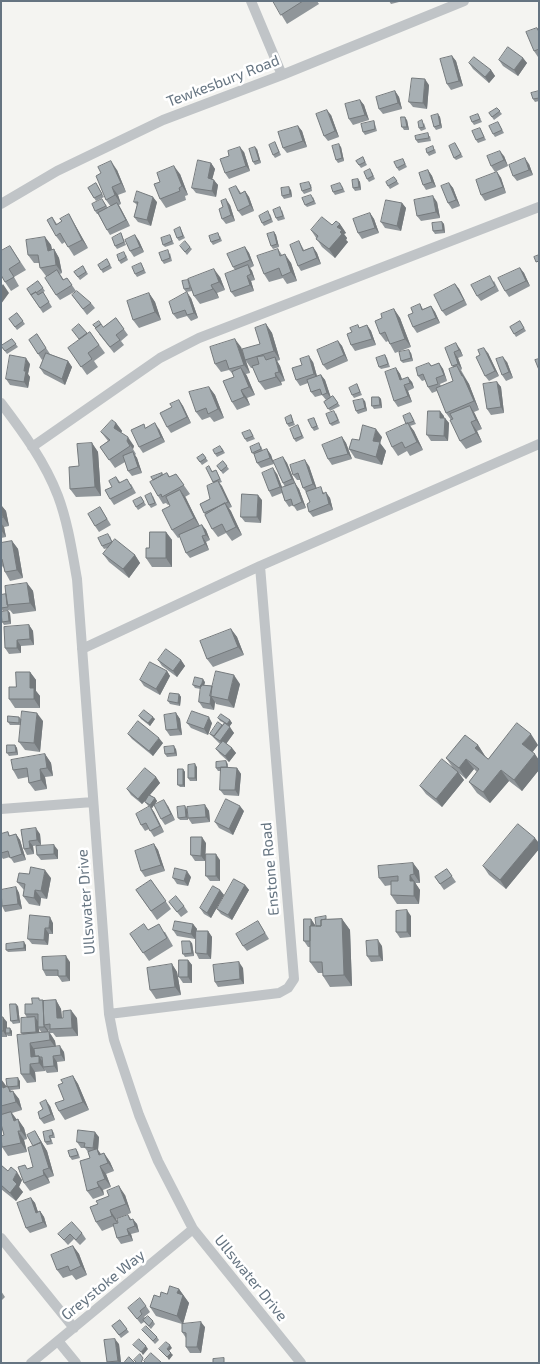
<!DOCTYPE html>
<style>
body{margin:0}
#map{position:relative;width:540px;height:1364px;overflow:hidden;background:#f4f4f1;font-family:"Exo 2",sans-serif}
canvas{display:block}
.frame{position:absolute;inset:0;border:2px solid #657481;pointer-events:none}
</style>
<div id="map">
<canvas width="540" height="1364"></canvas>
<div class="frame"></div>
</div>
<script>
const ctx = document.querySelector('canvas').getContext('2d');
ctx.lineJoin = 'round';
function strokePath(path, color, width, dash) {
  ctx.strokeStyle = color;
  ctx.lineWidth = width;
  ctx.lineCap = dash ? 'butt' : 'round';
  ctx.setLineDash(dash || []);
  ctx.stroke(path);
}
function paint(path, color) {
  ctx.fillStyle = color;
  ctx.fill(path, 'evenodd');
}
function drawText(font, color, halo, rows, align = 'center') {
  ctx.font = font + ' "Exo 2",sans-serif';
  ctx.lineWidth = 5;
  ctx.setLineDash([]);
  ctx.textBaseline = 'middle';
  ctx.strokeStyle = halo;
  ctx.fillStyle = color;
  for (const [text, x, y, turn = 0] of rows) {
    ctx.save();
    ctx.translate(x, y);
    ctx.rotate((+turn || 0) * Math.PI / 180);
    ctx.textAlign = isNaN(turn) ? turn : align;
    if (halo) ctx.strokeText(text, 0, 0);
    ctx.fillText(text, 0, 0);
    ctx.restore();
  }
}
strokePath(new Path2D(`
 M251 1 282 75
 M1 204 57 171 163 120 282 75 464 1
 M1 403C23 432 45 462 58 496 68 523 72 551 77 579L109 1014 114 1040 139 1115 158 1161 193 1229 301 1363
 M32 447 160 358 199 338 539 207
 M82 649 260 566 539 444
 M1 809 93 802
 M109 1014 279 993 288 988 294 979 260 566
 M1 1238 74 1328
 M58 1341 76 1363
 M31 1363 193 1229`), '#c0c4c7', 10);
paint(new Path2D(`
 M273 1H317L319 4 287 24Z
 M389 1H403L391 4Z
 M537 28 539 30V56L538 57 534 51Z
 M452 56 456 61 463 86 451 90 447 84Z
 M523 58 527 63 518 76 503 66 499 60Z
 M469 63 491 70 495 76 489 83 473 69Z
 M429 85 427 109 413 107 409 102Z
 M395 91 399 97 402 109 383 114 379 109Z
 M539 91V101L535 102 533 99Z
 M360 100 364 105 369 120 353 125 349 119Z
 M497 108 502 114 494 120 489 113Z
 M438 114 440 117 442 128 436 130 434 127Z
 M478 114 482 122 474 125 472 122Z
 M331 115 339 137 328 141 324 136Z
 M407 120 409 130H404L402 127Z
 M374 121 375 124 377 131 365 135 363 132Z
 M498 122 504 133 495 137 493 134Z
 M424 123 426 129 421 131 419 128Z
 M298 126 302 131 307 147 287 153 283 148Z
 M480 128 486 140 478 143 476 140Z
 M430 136 431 141 418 143 416 140Z
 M275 142 281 155 275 158 273 155Z
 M455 143 463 157 456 160 454 158Z
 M341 147 344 161 338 163 336 160Z
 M257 149 261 163 255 165 253 162Z
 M435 149 436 153 429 156 427 153Z
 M244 152 250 171 229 179 225 173Z
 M504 156 508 166 495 172 491 166Z
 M363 157 367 165 361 168 356 161Z
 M403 159 407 167 399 171 397 168Z
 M211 163 215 169 212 179 218 185 216 197 196 193 192 188Z
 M529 164 533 175 517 181 513 176Z
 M117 170 126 192 118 195 121 204 119 205 130 226 110 235 107 230 98 214H97L95 211 104 202 108 208 111 207 106 200Z
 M428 170 432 176 436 187 426 190 423 185Z
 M372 172 375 179 369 182 367 179Z
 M497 172 501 178 506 193 485 201 481 195Z
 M180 174 188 195 185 196 186 200 166 208 160 199V182Z
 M394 177 399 184 390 189 388 186Z
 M358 179 360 182 361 190 355 191 353 188Z
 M96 183 104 197 96 201 88 188Z
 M449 183 453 188 460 206 452 209 448 203Z
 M311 184 312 191 304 194 302 191Z
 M236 186 241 193 245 191 249 197 254 211 242 216 238 211Z
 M342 186 345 192 335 195 333 192Z
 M291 190 292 197 284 199 282 196Z
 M313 197 316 204 307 207 305 205Z
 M134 202H157L151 226 138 222 134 217 137 205Z
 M437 202 440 218 421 221 417 216Z
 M402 203 406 208 401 231 385 228 381 222Z
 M230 205 235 221 226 224 222 219Z
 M282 210 285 219 278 221 276 218Z
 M370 213 374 219 379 233 362 239 358 233Z
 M69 214 74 223 88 248 74 256 65 242 62 244 56 236 52 217 57 224 62 221Z
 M270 214 273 222 264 226 262 223Z
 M442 222 444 224 445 233 435 234 433 231Z
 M340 224 346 233 344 234 347 238 346 240 348 242 335 258 322 247 311 230Z
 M180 227 185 238 179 241 177 238Z
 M274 232 276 235 279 247 273 249 271 246Z
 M121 233 126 245 117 249 115 246Z
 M135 235 139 241 144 252 134 257 130 251Z
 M170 235 174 244 165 247 163 245Z
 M220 236 222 241 213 245 211 242Z
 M45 237 51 245 52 250 54 249 59 258 62 273 60 274 64 280 67 278 76 291 60 300 56 295 48 276H46L40 268V263H34L28 255Z
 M299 241 304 250 313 247 317 253 321 264 301 271 298 266Z
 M10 246 26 270 14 277 19 286 11 291 5 282Z
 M180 246 190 247 192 249 187 255Z
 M245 247 249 253 254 266 250 268 252 271 255 280 251 281 254 291 235 297 231 292 235 270 233 267Z
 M278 249 282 255 291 263 297 281 287 284 283 278 269 282 264 274Z
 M170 253 172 261 164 264 162 261Z
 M126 255 128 260 121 264 119 261Z
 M107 259 112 268 103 273 98 265Z
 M141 263 146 273 137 277 135 274Z
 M83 266 88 274 80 280 74 272Z
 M520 268 524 273 530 286 509 297 505 291Z
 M220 277 225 290 217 293 219 298 200 304 194 296 192 291 186 292 184 289Z
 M38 281 45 291 42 293 43 292 52 307 43 313 27 289Z
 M494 281 499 291 481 301 477 296Z
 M455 284 459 289 467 305 446 316 442 311Z
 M149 293 155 302 161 320 139 328 133 320Z
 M72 295 91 303 95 308 87 315Z
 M191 298 198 318 191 321 187 316 177 319 173 314Z
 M420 304 423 309 431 306 435 312 440 323 417 333 413 327V313Z
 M394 309 400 318 411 347 395 353 390 344 388 341 386 342 380 334 382 318Z
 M17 313 25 324 17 330 9 319Z
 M116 318 128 335 121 341 124 345 114 353 99 334 103 327Z
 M520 321 526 331 516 337 510 327Z
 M79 324 87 334 90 332 105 353 94 361 98 367 87 375 68 348 79 340Z
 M266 324 272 333 280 360 277 361 280 366 285 381 281 382 282 385 265 390 259 382 253 368H251L246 361 250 373 246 374 255 395 247 398 250 405 237 410 232 402 234 377 233 374 229 370 221 372 215 364 241 347 243 353 260 344Z
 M367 325 371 331 376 345 355 351 351 345Z
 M37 334 50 354 68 361 72 367 65 385 44 374 40 368 43 359 42 360 29 340Z
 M12 339 18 347 7 354 1 346Z
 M338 341 342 346 348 361 327 370 323 365Z
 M445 348 460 349 463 356 458 358 462 369 461 370 469 384 479 410 474 412 482 429 477 431 482 442 466 449 460 441 451 420 446 413 437 391 432 393 428 387 425 380 422 381 418 376 429 363 432 366 439 363 443 369 447 381 440 384 441 386 453 381V367Z
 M411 353 413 361 403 363 401 361Z
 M488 353 499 376 489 381 485 376Z
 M385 355 387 358 390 367 381 369 379 367Z
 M313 362 317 376 321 375 325 380 331 398 333 396 340 406 330 411 324 402 328 399 326 400 322 395 315 397 311 392 308 383 300 386 296 380Z
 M507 362 513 378 506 381 502 375Z
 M30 364 28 374 30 377 28 388 10 385 6 379Z
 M396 368 400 374 402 379 412 382 414 388 408 391 412 402 398 407 394 401Z
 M497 382 501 387 504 413 491 415 487 409Z
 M357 384 362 395 354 398 352 395Z
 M209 387 215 395 224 418 214 422 210 417 202 420 196 412Z
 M379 397 381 399 382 408 374 409 372 406Z
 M179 400 183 406 191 423 171 433 167 427Z
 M365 401 367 411 358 414 356 411Z
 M336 413 340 423 332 426 330 424Z
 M410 413 416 424 410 426 414 431 423 450 410 456 407 451 398 456 392 447 406 424Z
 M291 415 295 425 289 427 287 424Z
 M444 416V418L449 423 448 441H431L427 435Z
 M314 418 319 429 314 431 312 428Z
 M116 423 122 431 121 433 134 446 133 449 136 454 135 455 137 458 142 473 132 476 128 471 125 462 115 468 100 447 108 441 101 432Z
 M298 425 304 438 296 442 294 439Z
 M159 429 165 442 143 453 139 447Z
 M250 430 255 439 247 442 245 439Z
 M342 437 346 443 352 459 332 465 328 459Z
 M382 437 380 443 386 451 382 465 355 458 349 449 359 440Z
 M92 443 98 452 101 496 76 497 70 489 79 466Z
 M261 446 263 451 267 449 271 455 274 464 261 468 257 463 255 455 252 453Z
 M222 448 225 453 217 457 215 454Z
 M203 454 208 461 202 465 197 458Z
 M283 457 287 463 296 485 299 489 306 508 297 511 293 505 289 507 285 501 282 493 272 497 269 491 277 474 282 488 285 487 283 483Z
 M223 461 229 469 223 474 217 466Z
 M209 466 212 471 216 470 222 482 219 483 232 507 229 508 242 535 232 541 226 533 218 537 212 529 200 504 210 499 213 483Z
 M309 466 317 489 325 493 330 498 333 510 313 517 309 512 310 502 307 493 303 488 300 480H297L293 475Z
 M162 473 163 475 167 473 170 477 176 474 190 494 185 497 200 526 202 525 206 530 210 540 206 542 209 550 190 558 186 553 180 537 178 538 172 530 170 506V504L168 505 166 503 163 504 158 496 153 480Z
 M116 477 120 482 131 484 136 493 114 505 110 499 112 487Z
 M153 496 157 505 151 508 149 505Z
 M141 497 146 505 138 510 136 507Z
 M262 500 261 523 245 522 241 517Z
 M1 505 6 511 9 526 4 527 6 537 1 538Z
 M100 507 111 525 99 532 95 526Z
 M166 532 172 540V567H152L146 558 149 548Z
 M110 536 112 542 135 555 140 563 129 578 109 562 103 554 108 548 104 549 102 546Z
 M12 541 18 549 23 578 10 581 5 572 4 568 1 565V543Z
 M27 583 33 591 36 611 13 614 9 609 10 610 3 611 1 609V595L6 594Z
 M8 611 10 613 11 624 4 625 2 622Z
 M29 625 33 631 34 645 21 646V653L9 654 5 648Z
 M231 629 237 637 244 655 213 667 207 659Z
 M158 660H181L185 666 177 677 162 666Z
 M167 671 170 676 160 695 144 686 140 680Z
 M30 672 36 680V691L40 696V708H15L9 699 16 687Z
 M205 682 204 685 212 686 240 684 234 708 216 704 215 702 214 710 203 708 199 702 201 689 195 688 193 685Z
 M179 694 181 697 180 706 170 704 168 701Z
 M176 713 180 719 182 735 170 736 166 730Z
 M139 716 155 719 150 726 141 719Z
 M19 717 21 719 43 721 40 752 25 750 19 742 21 725H10L8 722Z
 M218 718 230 720 232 723 229 727 234 733 226 743 232 748 236 753 229 762 220 754 216 749 220 744 210 734 222 725 224 723 220 721Z
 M187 723H212L208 735 191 728Z
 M128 734 163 743 153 756 132 739Z
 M15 745 17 748 18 755 9 756 7 753Z
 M478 745 485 756 488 759 538 745 532 753 539 760V778L538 771 522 791 509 781 490 803 477 793 469 782 477 772 474 769 466 779 459 773 464 780 442 807 426 794 420 786 453 768 446 758Z
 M176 749 177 756 167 757 165 754Z
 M45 754 51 763 53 776 45 777 47 789 35 791 29 783 28 777 18 779 13 770Z
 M226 761 228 764V768H237L241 774 239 796 224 795 220 790 221 771H218L216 768Z
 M197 767V781H190L188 778Z
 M183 769 185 772V787H180L178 785Z
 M156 777 160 783 150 795 155 798 157 801 152 808H151L154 812 164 832 154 837 149 829 145 831 141 825 149 807 145 802 147 799 142 804 131 795 127 789Z
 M205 805 209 811 210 822 192 824 188 818Z
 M168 806 175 820 165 825 161 819Z
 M185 806 188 820H180L178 818Z
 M244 811 233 835 219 828 215 822Z
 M21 830 40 834 41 845 33 846 34 854 27 855 24 849Z
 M8 832 10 836 16 834 20 840 26 860 14 863 10 857 3 859 1 856V834Z
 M206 843 205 861H195L191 855Z
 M539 843V849L506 889 489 875 483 866Z
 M154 844 158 850 165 871 145 877 141 871Z
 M58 850V859L41 860 37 855Z
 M220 860V881H210L206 876Z
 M413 863 419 871 420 883H416V884L420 890 419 904H397L391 895V885L385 886 379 878Z
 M447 869 456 882 444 890 435 877Z
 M191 877 188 886 177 884 173 878Z
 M51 878 47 899 41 898 40 906 29 904 23 896 24 890 17 882Z
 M151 880 171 909 157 920 136 890Z
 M245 885 249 890 232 920 221 914 217 909Z
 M16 887 19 893 22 909 5 912 2 906Z
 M220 890 224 895 211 918 204 914 200 908Z
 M169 902 184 906 188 912 181 917Z
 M411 916V937L400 938 396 932Z
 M311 919 315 925V926L328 919H342L350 930 352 986 330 987 323 976V973H318L310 962V947H308L304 941Z
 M258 921 269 939 247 951 243 946Z
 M53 923V934H49L48 945 32 944 28 939Z
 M193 924 197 929 196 931H208L212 937 211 959H199L196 953V933L195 939 177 936 173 930Z
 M148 930 165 932 173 946 149 961 130 934Z
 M192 943 194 956 185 957 183 954Z
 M26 945V951L8 952 6 950Z
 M382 946 383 961 371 962 367 956Z
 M188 960 192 965V983H183L179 977Z
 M70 962V981L62 982 58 976H46L43 970Z
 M172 964 177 972 181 995 156 999 150 990Z
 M243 968 244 984 218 987 215 982Z
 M41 1000H43L44 1001 56 1000 61 1009 62 1018H77L78 1036 56 1037 53 1033H50L55 1041 56 1047 64 1052 65 1061 57 1062 58 1072 47 1073 45 1070V1071L35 1072 36 1082 27 1083 21 1074 23 1035 21 1033 27 1018 25 1014 32 1004ZM39 1029 42 1033 48 1032V1030L49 1032 39 1033Z
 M18 1006 20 1023 13 1024 11 1021Z
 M1 1017 7 1022V1028L12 1031V1036H8L7 1035V1037H1Z
 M73 1076 78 1084 89 1110 65 1120 59 1111 64 1100 63 1083Z
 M1 1079 7 1087 20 1081V1089L11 1090 19 1099 22 1110 12 1113 17 1120 24 1128 27 1139 24 1140 27 1152 8 1156 2 1147 4 1135 1 1124Z
 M50 1106 55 1120 44 1124 40 1119Z
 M52 1130 54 1133 55 1138H51L53 1144 47 1145 45 1142Z
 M35 1131 47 1151 54 1176 48 1178 50 1183 30 1191 24 1183 28 1169 33 1167V1146Z
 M99 1137 98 1150 101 1154 104 1153 110 1162 114 1171 106 1174 111 1187 103 1190 104 1195 93 1199 87 1191 90 1158 88 1152 85 1148H81L77 1142Z
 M76 1149 78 1152 80 1158 72 1160 70 1157Z
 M1 1165 8 1171 22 1180 19 1187 23 1192 16 1201 1 1189Z
 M125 1195 131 1213 116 1219 118 1223 128 1215 131 1219 137 1224 139 1232 131 1234 133 1241 121 1244 117 1238 114 1226 102 1231 96 1222Z
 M31 1198 35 1203 38 1212 40 1211 44 1217 47 1227 30 1233 26 1228Z
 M82 1233 86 1239 80 1245 74 1239 68 1245 58 1234Z
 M73 1246 79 1254 87 1275 76 1280 72 1275 63 1278 57 1270Z
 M179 1289 189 1303 183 1324 205 1327 201 1353H190L186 1347V1338L182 1332V1324L156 1316 150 1307 160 1297Z
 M1 1291 5 1297 1 1301Z
 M146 1306 150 1312 144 1317 145 1318 153 1321 155 1324 151 1329 144 1322 141 1324 128 1308Z
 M120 1320 129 1332 121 1338 112 1326Z
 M142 1330 157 1337 159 1340 155 1344Z
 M119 1344 121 1363H107V1362Z`), '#90969a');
paint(new Path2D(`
 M452 56 456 61 463 86 459 81Z
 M523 58 527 63 518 76 514 70Z
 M491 70 495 76 489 83 485 77Z
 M425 79 429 85 427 109 423 103Z
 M395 91 399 97 402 109 398 103Z
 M360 100 364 105 369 120 365 115Z
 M327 110 331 115 339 137 335 131Z
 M438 114 440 117 442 128 440 125Z
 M405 117 407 120 409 130 407 127Z
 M298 126 302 131 307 147 303 141Z
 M339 144 341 147 344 161 342 158Z
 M240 147 244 152 250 171 246 166Z
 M255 147 257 149 261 163 259 160Z
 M500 151 504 156 508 166 504 160Z
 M525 158 529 164 533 175 529 170Z
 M111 161 117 170 126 192 121 183Z
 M211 163 215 169 211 184 208 178Z
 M174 166 180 174 188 195 182 186Z
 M428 170 432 176 436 187 432 182Z
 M497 172 501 178 506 193 503 187Z
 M358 179 360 182 361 190 359 187Z
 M214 180 218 185 216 197 212 191Z
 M449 183 453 188 460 206 456 200Z
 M112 187 118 195 121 204 115 195Z
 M289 187 291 190 292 197 290 194Z
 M245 191 249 197 254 211 250 205Z
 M433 196 437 202 440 218 436 212Z
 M153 197 157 202 151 226 147 220Z
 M226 199 230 205 235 221 231 215Z
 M117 203 121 209 130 226 126 220Z
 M402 203 406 208 401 231 397 226Z
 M370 213 374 219 379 233 375 228Z
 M69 214 74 223 88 248 82 240Z
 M442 222 444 224 445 233 443 230Z
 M340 224 346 233 344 234 347 238 346 240 348 242 335 258 329 249 337 227Z
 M274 232 276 235 279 247 277 244Z
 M135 235 139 241 144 252 140 247Z
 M45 237 51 245 54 259 48 251Z
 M245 247 249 253 254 266 250 260Z
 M313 247 317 253 321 264 317 258Z
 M54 249 59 258 62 273 56 265Z
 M285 254 291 263 297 281 291 272Z
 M248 265 252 271 255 280 251 274Z
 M520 268 524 273 530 286 526 281Z
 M214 269 220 277 225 290 219 282Z
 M247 276 251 281 254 291 250 285Z
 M3 284 9 293 1 304V287Z
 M455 284 459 289 467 305 464 300Z
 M211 285 217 293 219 298 213 289Z
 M187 292 191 298 198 318 194 313Z
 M149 293 155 302 161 320 155 312Z
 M431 306 435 312 440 323 436 318Z
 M394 309 400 318 411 347 405 339Z
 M266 324 272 333 280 360 274 351Z
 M367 325 371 331 376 345 372 339Z
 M235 339 241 347 250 373 244 365Z
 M338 341 342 346 348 361 344 355Z
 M456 343 460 349 463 356 459 350Z
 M484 348 488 353 499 376 495 371Z
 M409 350 411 353 413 361 411 358Z
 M454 352 458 358 462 369 458 364Z
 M309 356 313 362 318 380 314 374Z
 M275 357 280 366 285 381 279 372Z
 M503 357 507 362 513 378 509 372Z
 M26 358 30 364 28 374 30 377 28 388 24 382V371Z
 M68 361 72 367 65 385 62 379Z
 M439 363 443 369 447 381 444 375Z
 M457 366 469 384 479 410 474 401Z
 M241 368 247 376 255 395 249 387Z
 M396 368 400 374 404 385 400 380Z
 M275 373 281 382 282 385 276 377Z
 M321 375 325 380 331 398 327 393Z
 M408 377 412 382 414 388 410 383Z
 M497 382 501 387 504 413 501 407Z
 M404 385 408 391 412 402 408 396Z
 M209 387 215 395 224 418 218 409Z
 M241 390 247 398 250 405 244 397Z
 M379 397 381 399 382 408 380 405Z
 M363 399 365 401 367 411 365 408Z
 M179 400 183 406 191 423 187 417Z
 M470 406 475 414 482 429 476 420Z
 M440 411 444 416V423L440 418Z
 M445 418 449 423 448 441 444 436Z
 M471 422 477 431 482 442 476 433Z
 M116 423 122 431 119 437 114 428Z
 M155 423 159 429 165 442 161 437Z
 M408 423 414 431 423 450 417 442Z
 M376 429 382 437 380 443 386 451 382 465 376 457 373 441Z
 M128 437 134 446 133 449 127 441Z
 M342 437 346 443 352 459 348 454Z
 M92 443 98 452 101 496 95 487Z
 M267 449 271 455 274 464 270 458Z
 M133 452 137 458 142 473 138 467Z
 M283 457 287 463 296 485 292 479Z
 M305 460 309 466 317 490 313 484Z
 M273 468 277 474 284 492 280 487Z
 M218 481 222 486 232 507 228 502Z
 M295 483 299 489 306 508 302 502Z
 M180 490 186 498 200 527 194 518Z
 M326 492 330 498 333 510 329 504Z
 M258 495 262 500 261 523 257 517Z
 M225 503 231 511 242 535 236 527Z
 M1 505 6 511 9 526 3 517 1 509Z
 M1 523 4 527 6 537 1 530Z
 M202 525 206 530 210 540 206 535Z
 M166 532 172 540V567L166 558Z
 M202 536 206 542 209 550 205 544Z
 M12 541 18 549 23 578 17 570Z
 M135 555 140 563 129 578 123 569Z
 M27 583 33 591 36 611 30 603Z
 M8 611 10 613 11 624 9 621Z
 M29 625 33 631 34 645 30 639Z
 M231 629 237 637 244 655 238 647Z
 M17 640 21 646V653L17 648Z
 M181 660 185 666 177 677 173 671Z
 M167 671 170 676 160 695 156 689Z
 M30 672 36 680V691L40 696V708L34 699 30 688Z
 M234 675 240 684 234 708 228 700Z
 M203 679 205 682 203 690 201 687Z
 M179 694 181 697 180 706 178 703Z
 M211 696 215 702 214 710 210 704Z
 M37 713 43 721 40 752 34 743Z
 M176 713 180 719 182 735 178 729Z
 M153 717 155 719 150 726 148 723Z
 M209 717 212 723 208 735 204 729Z
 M230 720 232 723 229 727 227 724Z
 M230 727 234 733 224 747 220 741Z
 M531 734 538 745 530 755 522 744Z
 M159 738 163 743 153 756 149 751Z
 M15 745 17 748 18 755 16 752Z
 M478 745 485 756 483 759 475 748Z
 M174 746 176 749 177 756 175 753Z
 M232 748 236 753 229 762 225 756Z
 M45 754 51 763 53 776 47 768Z
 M535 754 539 760V770L522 791 514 780Z
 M466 759 474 769 466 779 459 768Z
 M195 764 197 767V781L195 778Z
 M237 768 241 774 239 796 235 790Z
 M40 769 45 777 47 789 41 780Z
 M183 769 185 772V787L183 785Z
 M501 770 509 781 490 803 483 792Z
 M458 772 464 780 442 807 436 799Z
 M156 777 160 783 142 804 138 799Z
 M155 798 157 801 152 808 150 805Z
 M164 800 168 806 175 820 171 814Z
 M205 805 209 811 210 822 206 817Z
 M150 806 154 812 164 832 160 826Z
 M185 806 187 809 188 820 186 817Z
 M240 806 244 811 233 835 229 829Z
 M36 828 40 834 41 845 37 840Z
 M16 834 20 840 26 860 22 854Z
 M202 837 206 843 205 861 201 856Z
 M535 838 539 843V849L506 889 500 880Z
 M29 841 33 846 34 854 30 848Z
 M154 844 158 850 165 871 161 865Z
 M54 845 58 850V859L54 854Z
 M216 854 220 860V881L216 876Z
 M413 863 419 871 420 883 414 874Z
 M45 870 51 878 47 899 41 891Z
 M187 871 191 877 188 886 184 881Z
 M410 875 420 890 419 904 414 896 410 881Z
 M245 885 249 890 232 920 228 915Z
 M16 887 19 893 22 909 18 904Z
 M35 890 41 898 40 906 34 898Z
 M220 890 224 895 211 918 207 913Z
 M407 910 411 916V937L407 932Z
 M50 917 53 923V934L49 928Z
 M311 919 315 925V947L311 941Z
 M342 919 350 930 352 986 344 975Z
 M193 924 197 929 195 939 191 934Z
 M45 928 49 934 48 945 44 940Z
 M208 931 212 937 211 959 207 954Z
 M378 940 382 946 383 961 379 956Z
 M190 941 192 943 194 956 192 953Z
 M24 942 26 945V951L24 948Z
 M66 956 70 962V981L66 976Z
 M188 960 192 965V983L188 977Z
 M239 962 243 968 244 984 240 979Z
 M172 964 177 972 181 995 175 987Z
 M43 1000 47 1006 44 1025 48 1030V1032L44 1027Z
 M56 1000 61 1009 63 1027 57 1018Z
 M16 1004 18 1006 20 1023 18 1020Z
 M71 1010 77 1018 78 1036 72 1028Z
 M3 1017 7 1022V1033H6L7 1037 3 1031Z
 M35 1017 39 1023 38 1027 39 1029 40 1037 36 1032Z
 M10 1028 12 1031V1036L10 1033Z
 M49 1032 55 1041 56 1048 50 1040Z
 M30 1043 36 1052V1057H31Z
 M60 1046 64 1052 65 1061 61 1055Z
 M39 1056 44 1064 43 1067 45 1071 39 1063Z
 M53 1056 57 1062 58 1072 54 1066Z
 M30 1064 35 1072 36 1082 30 1074Z
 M73 1076 78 1084 89 1110 83 1102Z
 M18 1078 20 1081V1089L18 1086Z
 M1 1079 6 1086 9 1096 3 1088Z
 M13 1091 19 1099 22 1110 16 1102Z
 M46 1100 50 1106 55 1120 51 1114Z
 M11 1112 17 1120 14 1121Z
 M18 1119 24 1128 27 1139 21 1131Z
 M18 1131 24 1140 27 1152 21 1143Z
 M35 1131 47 1151 54 1176 49 1168Z
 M95 1132 99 1137 98 1150 103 1158 97 1154 93 1148Z
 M104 1153 110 1162 114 1171 108 1163Z
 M100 1166 106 1174 111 1187 105 1179Z
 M43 1170 48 1178 50 1183 44 1175Z
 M17 1172 22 1180 19 1187 23 1192 16 1201 10 1193 13 1180Z
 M97 1182 103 1190 104 1195 99 1187Z
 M119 1186 125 1195 131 1213 126 1204Z
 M31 1198 35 1203 40 1218 36 1213Z
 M110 1210 116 1219 118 1224 112 1216Z
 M40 1211 44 1217 47 1227 43 1222Z
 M133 1219 137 1224 139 1232 135 1226Z
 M127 1229 131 1234 133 1241 129 1235Z
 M73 1246 79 1254 87 1275 81 1266Z
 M179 1289 189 1303 183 1324 177 1316V1293Z
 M201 1322 205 1327 201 1353 197 1347Z
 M115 1339 119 1344 121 1363H119L118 1361Z
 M170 1345 172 1348 169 1351 167 1349Z
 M146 1346 148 1349 143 1355 141 1352Z
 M171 1353 173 1355 169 1360 167 1357Z`), '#757a7d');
const building = new Path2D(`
 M273 1H303L281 15Z
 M537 28 539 32V49L534 51 526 32Z
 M508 47 523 58 514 70 499 60Z
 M452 56 459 81 447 84 440 59Z
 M474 57 491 70 485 77 469 63Z
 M412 78 425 79 423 103 409 102Z
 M395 91 398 103 379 109 376 97Z
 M539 91V98L533 99 531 93Z
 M360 100 365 115 349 119 345 104Z
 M497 108 500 111 492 117 489 113Z
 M327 110 335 131 324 136 316 114Z
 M438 114 440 125 434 127 431 116Z
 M478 114 480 119 472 122 470 117Z
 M401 117H405L407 127H402Z
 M422 120 424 127 419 128 418 122Z
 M374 121 375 129 363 132 361 124Z
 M498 122 502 130 493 134 489 126Z
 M298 126 303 141 283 148 278 132Z
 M480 128 484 137 476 140 472 131Z
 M428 133 429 138 416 140 415 136Z
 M275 142 279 152 273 155 269 145Z
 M455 143 461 154 454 158 449 146Z
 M339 144 342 158 336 160 332 146Z
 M433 146 434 150 427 153 426 149Z
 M240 147 246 166 225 173 220 159 229 156 228 151Z
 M255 147 259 160 253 162 249 149Z
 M500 151 504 160 491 166 487 156Z
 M363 157 365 162 359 165 356 161Z
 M525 158 529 170 513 176 509 165Z
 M403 159 405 164 397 168 394 162Z
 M198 160 211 163 208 178 214 180 212 191 192 188Z
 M111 161 121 183 112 187 115 195 106 200 96 176 101 173 98 167Z
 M174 166 182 186 179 188 180 191 160 199 154 184 160 182 157 173Z
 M370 169 373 176 367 179 364 172Z
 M428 170 432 182 423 185 419 173Z
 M497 172 503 187 481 195 476 180Z
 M394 177 397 181 388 186 386 182Z
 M358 179 359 187 353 188 352 180Z
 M309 182 311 188 302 191 300 184Z
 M96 183 102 194 94 198 88 188Z
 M340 183 343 189 333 192 331 186Z
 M449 183 456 200 448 203 441 186Z
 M236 186 240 194 245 191 250 205 238 211 229 189Z
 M289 187 290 194 282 196 281 188Z
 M137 191 153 197 147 220 134 217 138 202H134Z
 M311 195 314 201 305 205 302 198Z
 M433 196 436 212 417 216 414 200Z
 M102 199 106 206 95 211 92 204Z
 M226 199 231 215 222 219 219 209 223 207 221 201Z
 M386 200 402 203 397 226 381 222Z
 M117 203 126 220 107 230 98 213Z
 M280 207 283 216 276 218 273 210Z
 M268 211 271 219 262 223 259 216Z
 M370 213 375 228 358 233 353 219Z
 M69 214 82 240 68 247 60 233 56 236 47 220 52 217 56 225 62 221 60 219Z
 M322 217 332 225 336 221 340 224 337 227 342 230 340 232 342 234 329 249 316 239 318 236 311 230Z
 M442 222 443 230 433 231 432 223Z
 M180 227 183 236 177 238 174 230Z
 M274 232 277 244 271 246 267 234Z
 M121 233 124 242 115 246 112 238Z
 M218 233 220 239 211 242 209 236Z
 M135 235 140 247 130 251 125 240Z
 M170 235 172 241 163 245 161 238Z
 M45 237 48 251 54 249 56 265 40 268 38 255H28L26 240Z
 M185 241 190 247 185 252 180 246Z
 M299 241 303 251 313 247 317 258 298 266 290 245Z
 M10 246 20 262 9 269 14 277 5 282 1 275V251Z
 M245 247 250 260 233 267 227 254Z
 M278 249 280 256 285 254 291 272 282 276 279 268 264 274 257 256Z
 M168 250 170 258 162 261 159 253Z
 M124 252 126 257 119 261 117 255Z
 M539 255V261L536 262 534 257Z
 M107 259 110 265 101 270 98 265Z
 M141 263 144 270 135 274 132 267Z
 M248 265 251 274 247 276 250 285 231 292 225 274Z
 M83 266 86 272 78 277 74 272Z
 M520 268 526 281 505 291 498 278Z
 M214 269 219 282 211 285 213 289 194 296 188 279Z
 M57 270 63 280 67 278 72 285 56 295 45 278Z
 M490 276 495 286 477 296 471 285Z
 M188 280 190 288 184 289 182 281Z
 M38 281 43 288 36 293V292L31 295 27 289Z
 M455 284 464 300 442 311 434 295Z
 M77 291 91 303 83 309 72 295Z
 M36 292 38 295 43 292 49 302 40 308 31 295Z
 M187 292 194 313 187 315 185 310 173 314 169 302Z
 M149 293 155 312 133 320 127 301Z
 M420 304 422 310 431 306 436 318 413 327 408 315 413 313 411 308Z
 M394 309 405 339 390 344 385 332 380 334 375 321 382 318 381 314Z
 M17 313 23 321 15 327 9 319Z
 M116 318 124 329 116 335 120 340 110 347 95 328 101 324 103 327Z
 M99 321 101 324 96 328 93 325Z
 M520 321 524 328 514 334 510 327Z
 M79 324 87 333 79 339 72 330Z
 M266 324 274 351 245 360 242 349 260 344 255 328Z
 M358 325 359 328 367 325 372 339 351 345 347 334 352 332 350 328Z
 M90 332 99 345 88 353 92 359 81 367 68 348Z
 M37 334 46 348 38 354 29 340Z
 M12 339 16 344 5 351 1 346Z
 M235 339 244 365 229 369 226 360 215 364 210 347Z
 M338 341 344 355 323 365 317 350Z
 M456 343 459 350 454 352 458 364 452 366 445 348Z
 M484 348 495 371 485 376 476 357 480 355 478 350Z
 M409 350 411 358 401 361 399 352Z
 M46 353 68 361 62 379 40 368Z
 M10 355 26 358 24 371H26L24 382 6 379Z
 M385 355 388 364 379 367 376 358Z
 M264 356 266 360 275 357 279 372 275 373 276 377 259 382 252 366 259 364 257 357Z
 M309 356 314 374 296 380 292 368 302 365 300 359Z
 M503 357 509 372 502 375 496 359Z
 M539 359V370L535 360Z
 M429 363 431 366 439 363 444 375 436 378 438 384 428 387 423 374 418 376 416 368Z
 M457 366 462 376H463L474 401 446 413 436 388 453 381 449 369Z
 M241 368 249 387 241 390 244 397 232 402 223 381 234 377 232 372Z
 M396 368 400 380 408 377 410 383 404 385 408 396 394 401 385 372Z
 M321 375 327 393 322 395 320 389 311 392 307 380Z
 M497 382 501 407 487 409 483 384Z
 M357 384 360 392 352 395 349 388Z
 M209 387 218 409 208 414 206 408 196 412 189 392Z
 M333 396 338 403 328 409 324 402Z
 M372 397H379L380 405 372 406Z
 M363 399 365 408 356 411 353 401Z
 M179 400 187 417 167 427 160 413 172 407 170 404Z
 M470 406 476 420 471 422 476 433 460 441 450 420 453 419 450 414Z
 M334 411 338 420 330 424 326 414Z
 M428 411H440V418H445L444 436 427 435Z
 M410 413 414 421 406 424 403 416Z
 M291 415 293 422 287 424 285 418Z
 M314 418 317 426 312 428 308 420Z
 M112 420 116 423 114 428 128 437 127 441 130 446 109 460 100 447 110 440 101 432Z
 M155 423 161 437 139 447 131 430 144 424 145 428Z
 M408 423 417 442 405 448 402 442 392 447 386 433Z
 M298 425 302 436 294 439 290 429Z
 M363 425 376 429 373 441 380 442 376 457 349 449 352 439 359 440Z
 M250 430 253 436 245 439 242 433Z
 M342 437 348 454 328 459 322 445Z
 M92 443 95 487 70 489 69 467 79 466 77 444Z
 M259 443 261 449 252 453 250 447Z
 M220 446 223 451 215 454 213 450Z
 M267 449 270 458 257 463 254 454Z
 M133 452 138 467 128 471 123 456Z
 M203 454 206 458 200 462 197 458Z
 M283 457 292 479 283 483 273 461Z
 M305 460 313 484 303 488 298 473 293 475 290 465Z
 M223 461 227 466 221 471 217 466Z
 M209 466 212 472 216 470 220 479 213 482 206 468Z
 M273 468 280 487 269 491 262 473Z
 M162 473V475L153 480 151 477Z
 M167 473 169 477 176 474 184 485 162 497 161 494 158 496 150 482Z
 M116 477 119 483 127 479 132 488 110 499 105 490 112 487 109 481Z
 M218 481 228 502 204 513 200 504 210 499 207 486Z
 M295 483 302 502 293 506 291 499 285 501 281 488Z
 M321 487 323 494 326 492 329 504 309 512 307 504 310 502 306 492Z
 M180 490 194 518 172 530 162 510 170 506 166 497Z
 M151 493 155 503 149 505 145 496Z
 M242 494 258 495 257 517H241Z
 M141 497 144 502 136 507 133 501Z
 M225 503 236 527 226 532 222 524 212 529 205 515Z
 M100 507 107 519 95 526 88 514Z
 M1 509 3 517 1 518Z
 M202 525 206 535 202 536 205 544 186 553 179 535Z
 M150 532H166V558H146V548H149Z
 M108 534 112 542 102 546 98 538Z
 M115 539 135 555 123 569 103 554Z
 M12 541 17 570 5 572 2 559H1V543Z
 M27 583 30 603 7 605 5 586Z
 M6 594 8 607 1 608V595Z
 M8 611 9 621 2 622 1 612Z
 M29 625 30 639 17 640V648H5L4 627Z
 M231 629 238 647 207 659 200 641Z
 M166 649 181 660 173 671 158 660Z
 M150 662 167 671 156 689 140 680Z
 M216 671 234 675 228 700 210 696Z
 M16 672H30V688H34V699H9V687H16Z
 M195 677 203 679 201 687 193 685Z
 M201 685 212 686 210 704 199 702Z
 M170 693 179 694 178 703 168 701Z
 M144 710 153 717 148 723 139 716Z
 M22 711 37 713 34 743 19 742Z
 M192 711 209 717 204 729 187 723Z
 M176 713 178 729 166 730 164 715Z
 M221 714 230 720 227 724 218 718Z
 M8 716 19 717V723L8 722Z
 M138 721 159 738 149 751 128 734Z
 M218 722 222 725 214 736 210 734Z
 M225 723 230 727 220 741 214 737Z
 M517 723 531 734 522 744 535 754 514 780 501 770 483 792 469 782 479 769 466 759 459 768 446 758 465 735 478 745 475 748 488 759Z
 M223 741 232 748 225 756 216 749Z
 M7 745H15L16 752 7 753Z
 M174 746 175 753 165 754 164 747Z
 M45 754 47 768 40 769 41 780 29 783 27 768 13 770 11 760Z
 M442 759 458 772 436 799 420 786Z
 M226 761 227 767 216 768V762Z
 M195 764V778H188V765Z
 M221 767 237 768 235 790H220Z
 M145 768 156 777 138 799 127 789Z
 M178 769H183V785H178Z
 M149 795 155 798 150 805 145 802Z
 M226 799 240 806 229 829 215 822Z
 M164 800 171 814 161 819 154 805Z
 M205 805 206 817 188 818 187 807Z
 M150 806 160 826 150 831 146 823 141 825 136 814Z
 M185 806 186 817 178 818 177 807Z
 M518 824 535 838 500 880 483 866Z
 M36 828 37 840 29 841 30 848 24 849 21 830Z
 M8 832 9 836 16 834 22 854 10 858 8 851 1 853V834Z
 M191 837H202L201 856 191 855Z
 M154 844 161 865 141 871 135 851Z
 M54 845V854L37 855 36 846Z
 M206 854H216V876H206Z
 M413 863 414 874 410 875V881H414V896L391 895V881H398V876L379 878 378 866Z
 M31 867 45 870 41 891 35 890 34 898 23 896 25 884 17 882 19 873 29 874Z
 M175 868 187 871 184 881 173 878Z
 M447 869 452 876 440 884 435 877Z
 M234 879 245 885 228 915 217 909Z
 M151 880 166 901 151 911 136 890Z
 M213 886 220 890 207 913 200 908Z
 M16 887 18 904 2 906 1 890Z
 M176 896 184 906 177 912 169 902Z
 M407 910V932H396V911Z
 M30 915 50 917 49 928H45L44 940 28 939Z
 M326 916V919L321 920V926H316L315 918Z
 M304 919H311V926H310V941H304Z
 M342 919 344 975 323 976 322 962H310V926H321V920Z
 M175 921 193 924 191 934 173 930Z
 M258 921 265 933 243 946 236 934Z
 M144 924 148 930 159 924 167 938 143 953 130 934Z
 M196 931H208L207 954 196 953Z
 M378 940 379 956H367L366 941Z
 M182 941H190L192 953 183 954Z
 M24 942V948L6 950V944Z
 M66 956V976H58V970H43L42 957Z
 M179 960H188V977H179Z
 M239 962 240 979 215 982 213 965Z
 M172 964 175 987 150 990 147 968Z
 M32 998H39V1000H43L44 1027H38V1014H25V1004H32Z
 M56 1000 57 1018H63V1011L71 1010 72 1028 50 1029V1024L44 1025 43 1001Z
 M10 1004H16L18 1020 11 1021Z
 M1 1017H3V1031H1Z
 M35 1017 36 1032 21 1033V1018Z
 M6 1028H10V1033H6Z
 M49 1032 50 1040 30 1043 31 1057 39 1056V1063L30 1064V1074H21L17 1035Z
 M60 1046 61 1055 53 1056 54 1066 43 1067 42 1057H39V1056H35L34 1049Z
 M73 1076 83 1102 59 1111 55 1103 64 1100 58 1085 63 1083 61 1080Z
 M18 1078V1086L7 1087 6 1079Z
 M1 1080 3 1088 8 1086 10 1092 13 1091 16 1102 1 1106Z
 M46 1100 51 1114 40 1119 38 1112 43 1109 40 1103Z
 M11 1112 14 1121 18 1119 21 1131H18L21 1143 2 1147 1 1136 4 1135 1 1124V1115Z
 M52 1130 53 1135 49 1136 51 1141 45 1142 43 1132Z
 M78 1130 95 1132 93 1148 84 1147 85 1143 77 1142Z
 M35 1131 41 1142 33 1146 27 1135Z
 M41 1143 49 1168 43 1170 44 1175 24 1183 18 1167 25 1165 27 1169 33 1167 28 1148Z
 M76 1149 78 1155 70 1157 68 1151Z
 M97 1149 99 1155 104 1153 108 1163 100 1166 105 1179 97 1182 99 1187 87 1191 80 1161 90 1158 88 1152Z
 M1 1165 8 1171 11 1167 17 1172 13 1180 17 1184 10 1193 1 1185Z
 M119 1186 126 1204 110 1210 112 1216 96 1222 90 1207 98 1204 96 1201 109 1196 107 1191Z
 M31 1198 36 1213 40 1211 43 1222 26 1228 17 1203Z
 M128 1215 130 1220 133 1219 135 1226 127 1229 129 1235 117 1238 113 1224 118 1223 117 1219Z
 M72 1222 82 1233 76 1240 70 1234 64 1240 58 1234Z
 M73 1246 81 1266 70 1271 68 1266 57 1270 51 1255Z
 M170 1286 179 1289 177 1293 183 1295 177 1316 150 1307 154 1295 160 1297 161 1292 167 1294Z
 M140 1298 146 1306 140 1311 142 1314 137 1319 128 1308Z
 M148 1316 153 1321 149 1326 143 1320Z
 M120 1320 127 1329 119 1335 112 1326Z
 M201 1322 197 1347H186V1333L182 1332V1324Z
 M146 1326 157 1337 153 1341 142 1330Z
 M115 1339 118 1361 107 1362 104 1340Z
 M139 1339 146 1346 141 1352 133 1345Z
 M166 1342 170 1345 167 1349 171 1353 167 1357 159 1349Z
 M151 1353 162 1363H146L144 1361Z
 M140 1354 143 1358 141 1363H137L134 1360Z
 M129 1357 134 1362 133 1363H124Z
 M224 1358V1363H213V1359Z`);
paint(building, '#a7afb3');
strokePath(building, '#757a7d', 1);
drawText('15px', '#657481', '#fff', [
 ["Tewkesbury Road",223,81,-21],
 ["Enstone Road",270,869,-95],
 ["Ullswater Drive",86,902,-94],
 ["Ullswater Drive",251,1278,51],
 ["Greystoke Way",103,1285,-39]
]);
</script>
